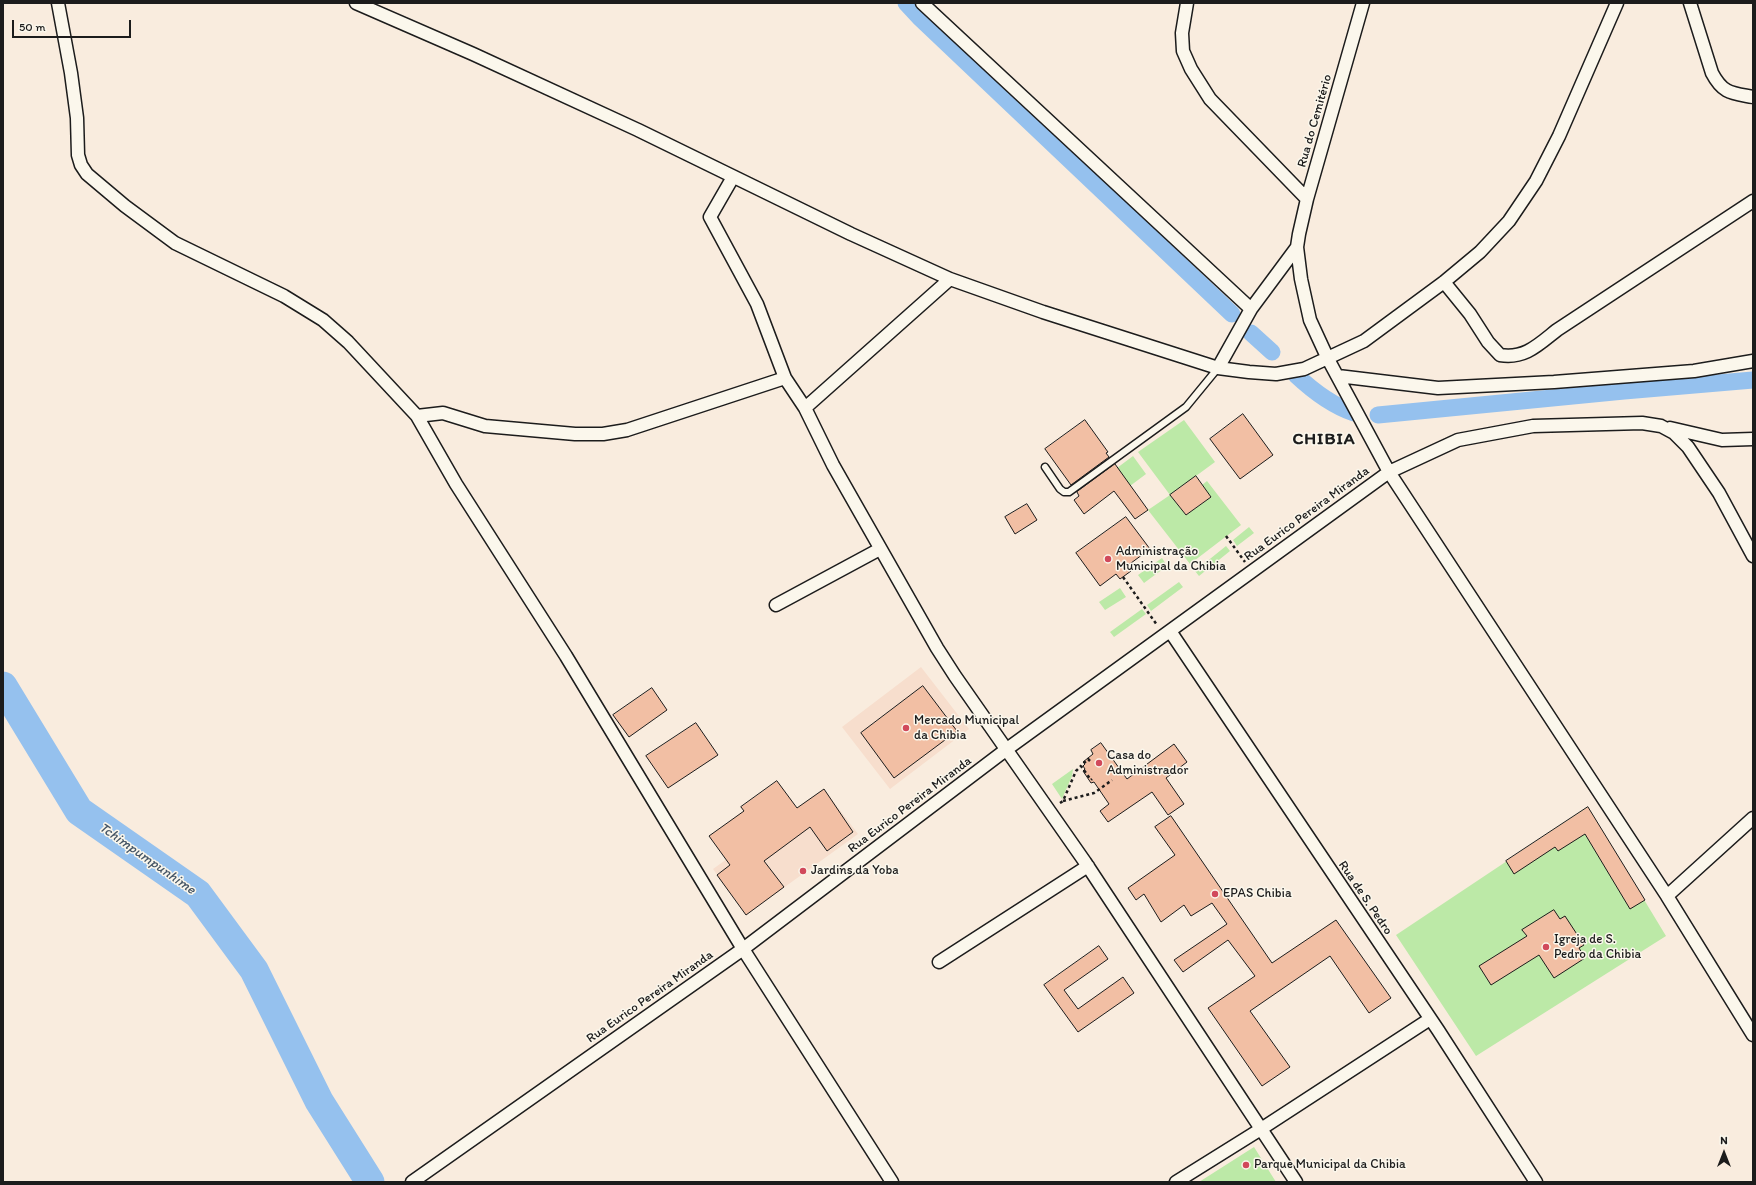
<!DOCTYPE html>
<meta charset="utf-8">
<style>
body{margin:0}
#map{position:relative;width:1756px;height:1185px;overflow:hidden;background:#f9ecde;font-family:Itim,sans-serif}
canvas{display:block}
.frame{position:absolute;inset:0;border:4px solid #1c1c1c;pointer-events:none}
.north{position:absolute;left:1704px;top:1133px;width:40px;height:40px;-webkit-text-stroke:3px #fbf7ec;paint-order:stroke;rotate:0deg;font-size:11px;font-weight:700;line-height:16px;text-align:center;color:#1c1c1c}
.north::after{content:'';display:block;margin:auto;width:14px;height:18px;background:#1c1c1c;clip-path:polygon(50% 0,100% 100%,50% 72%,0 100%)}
.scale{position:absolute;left:12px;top:20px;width:119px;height:18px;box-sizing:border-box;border:2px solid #1c1c1c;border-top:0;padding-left:5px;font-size:12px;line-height:14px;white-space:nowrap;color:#1c1c1c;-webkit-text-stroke:3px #fbf7ec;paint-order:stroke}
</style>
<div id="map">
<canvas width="1756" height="1185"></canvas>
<div class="frame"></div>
<div class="north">N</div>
<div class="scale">50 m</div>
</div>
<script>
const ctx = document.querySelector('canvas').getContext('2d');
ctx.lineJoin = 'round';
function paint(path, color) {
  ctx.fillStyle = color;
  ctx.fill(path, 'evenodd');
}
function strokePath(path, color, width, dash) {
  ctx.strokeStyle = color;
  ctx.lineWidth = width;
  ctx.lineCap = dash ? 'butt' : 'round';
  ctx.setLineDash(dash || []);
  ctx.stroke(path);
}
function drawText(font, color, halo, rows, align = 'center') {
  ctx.font = font + ' Itim,sans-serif';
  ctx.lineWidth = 3;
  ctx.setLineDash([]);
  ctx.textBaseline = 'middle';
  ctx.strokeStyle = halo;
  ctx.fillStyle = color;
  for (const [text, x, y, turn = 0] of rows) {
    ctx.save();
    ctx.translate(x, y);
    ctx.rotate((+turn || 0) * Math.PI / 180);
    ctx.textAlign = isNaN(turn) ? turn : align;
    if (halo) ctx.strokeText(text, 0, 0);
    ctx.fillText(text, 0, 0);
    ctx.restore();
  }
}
paint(new Path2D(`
 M921 667 969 729 890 789 842 727Z
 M824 789 858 834 746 915 713 869Z`), '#f7decd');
paint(new Path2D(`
 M1184 420 1215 462 1170 495 1186 515 1211 497 1202 485 1207 481 1241 525 1190 564 1148 510 1170 495 1138 452Z
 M1133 456 1146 474 1130 486 1117 468Z
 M1249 527 1254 533 1237 546 1233 540Z
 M1226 546 1230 551 1199 576 1195 571Z
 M1162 558 1167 566 1144 583 1138 575Z
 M1179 582 1183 587 1151 611 1147 605Z
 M1120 588 1126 597 1105 610 1099 602Z
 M1142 609 1146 614 1114 637 1110 632Z
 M1073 769 1072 776 1062 799 1052 784Z
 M1588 807 1666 936 1476 1056 1396 935Z
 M1254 1147 1276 1182H1199Z`), '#bce9a7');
strokePath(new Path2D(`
 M906 3 919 17 1232 314
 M1251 333 1272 352
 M1296 375C1313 391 1331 405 1354 413
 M1378 415 1624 391 1753 380`), '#95c1ee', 17);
strokePath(new Path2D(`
 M3 686 79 811 198 894 254 970 319 1101 370 1182`), '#95c1ee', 29);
const building = new Path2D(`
 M1243 414 1273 455 1240 479 1210 439Z
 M1085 420 1108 452 1106 453 1109 457 1071 485 1045 449Z
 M1115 464 1148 510 1135 519 1114 491 1084 514 1074 500 1079 496 1077 492Z
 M1196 476 1211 497 1186 515 1170 495Z
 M1027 504 1037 520 1015 534 1005 517Z
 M1126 517 1150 549 1127 566 1131 571 1120 579 1116 574 1100 586 1076 553Z
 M923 686 957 731 894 778 861 733Z
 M652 688 667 710 629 737 613 715Z
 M696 723 718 755 668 788 646 756Z
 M1101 743 1127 779 1174 744 1187 762 1166 778 1184 804 1168 815 1152 792 1108 822 1100 811 1109 804 1094 782 1091 783 1083 771 1085 769 1083 766 1085 764 1083 762 1093 754 1091 750Z
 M777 781 797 808 824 789 853 832 827 851 810 827 764 861 784 887 746 915 717 875 730 865 709 836 744 811 741 807Z
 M1588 807 1645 900 1630 909 1585 834 1558 851 1555 847 1514 874 1506 861Z
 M1171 816 1272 963 1336 920 1391 998 1369 1013 1330 956 1250 1011 1290 1067 1262 1086 1208 1008 1255 976 1228 940 1183 972 1174 960 1227 924 1212 903 1191 916 1184 905 1161 922 1144 894 1136 900 1128 888 1175 855 1155 827Z
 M1554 910 1560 919 1565 916 1584 945 1579 948 1585 958 1554 978 1539 955 1491 985 1479 966 1527 936 1522 930Z
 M1099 946 1108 959 1064 990 1078 1009 1123 977 1134 993 1078 1032 1044 985Z`);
paint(building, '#f2bfa4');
strokePath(building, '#1c1c1c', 1);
const lane = new Path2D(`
 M1045 467 1060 489 1064 492H1069L1186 407 1218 368`);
const street = new Path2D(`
 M58 3 71 73 77 118 78 155 81 165 87 174 125 206 175 243 284 296 323 320 348 342 417 416 456 484 566 656 743 949 892 1182
 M356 3 473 54 638 130 851 234 950 279 1043 312 1218 368 1249 372 1276 374 1304 369 1364 341 1444 282 1480 252 1509 221 1536 181 1559 136 1617 3
 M922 3 1251 309
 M1187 3 1182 33 1183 51 1191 69 1210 99 1307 199
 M1363 3 1307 199 1299 234 1297 247 1301 279 1310 320 1328 359 1389 472 1667 896 1753 818
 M1690 3 1712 73C1723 94 1732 93 1753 97
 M733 177 710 217 757 304 785 378 805 408 833 465 937 648 955 676 1085 862 1296 1182
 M1444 282 1470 314 1488 342 1500 355C1525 359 1538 345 1557 330L1753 201
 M1218 368 1251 309 1297 247
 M1338 376 1438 388 1554 382 1694 371 1753 361
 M805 408 950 279
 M417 416 443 413 485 426 575 434H603L627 430 785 378
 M1670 428 1722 440 1753 439
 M776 605 880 549
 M1170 631 1438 1030 1536 1182
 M1667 896 1753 1035
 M939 962 1088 866
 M412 1182 743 949 1007 749 1389 472 1458 440 1533 426 1642 423 1661 426 1674 433 1688 447 1719 493 1753 556
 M1176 1182 1261 1129 1430 1019`);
strokePath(lane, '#1c1c1c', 9);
strokePath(street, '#1c1c1c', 15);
strokePath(new Path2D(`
 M1226 536 1245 562
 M1123 577 1157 625
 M1090 761 1088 759 1081 766 1091 780 1092 779
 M1063 801 1094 793 1112 780
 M1060 803 1063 801 1076 771 1081 766`), '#1c1c1c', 2.5, [3, 3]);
strokePath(lane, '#fbf7ec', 6);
strokePath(street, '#fbf7ec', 12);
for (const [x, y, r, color] of [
 [1108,559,4,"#d1495b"],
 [906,728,4,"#d1495b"],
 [1099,763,4,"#d1495b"],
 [803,871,4,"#d1495b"],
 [1215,894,4,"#d1495b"],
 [1546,947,4,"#d1495b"],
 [1246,1165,4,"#d1495b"]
]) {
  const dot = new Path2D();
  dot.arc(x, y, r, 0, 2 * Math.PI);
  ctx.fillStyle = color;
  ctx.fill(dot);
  strokePath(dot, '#fbf7ec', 1.5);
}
drawText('13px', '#1c1c1c', '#fbf7ec', [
 ["Rua do Cemitério",1315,121,-74],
 ["Rua Eurico Pereira Miranda",1307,514,-36],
 ["Rua Eurico Pereira Miranda",910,805,-37],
 ["Rua de S. Pedro",1365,898,56],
 ["Rua Eurico Pereira Miranda",650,997,-35]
]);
drawText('13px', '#1c1c1c', '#fbf7ec', [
 ["Administração",1116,552],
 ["Municipal da Chibia",1116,567],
 ["Mercado Municipal",914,721],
 ["da Chibia",914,736],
 ["Casa do",1107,756],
 ["Administrador",1107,771],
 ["Jardins da Yoba",811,871],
 ["EPAS Chibia",1223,894],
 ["Igreja de S.",1554,940],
 ["Pedro da Chibia",1554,955],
 ["Parque Municipal da Chibia",1254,1165]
], 'left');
drawText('italic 14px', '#465666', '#fbf7ec', [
 ["Tchimpumpunhime",147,859,35]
]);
ctx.letterSpacing = '1px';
drawText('bold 17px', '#1c1c1c', '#fbf7ec', [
 ["CHIBIA",1324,440]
]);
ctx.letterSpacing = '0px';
</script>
